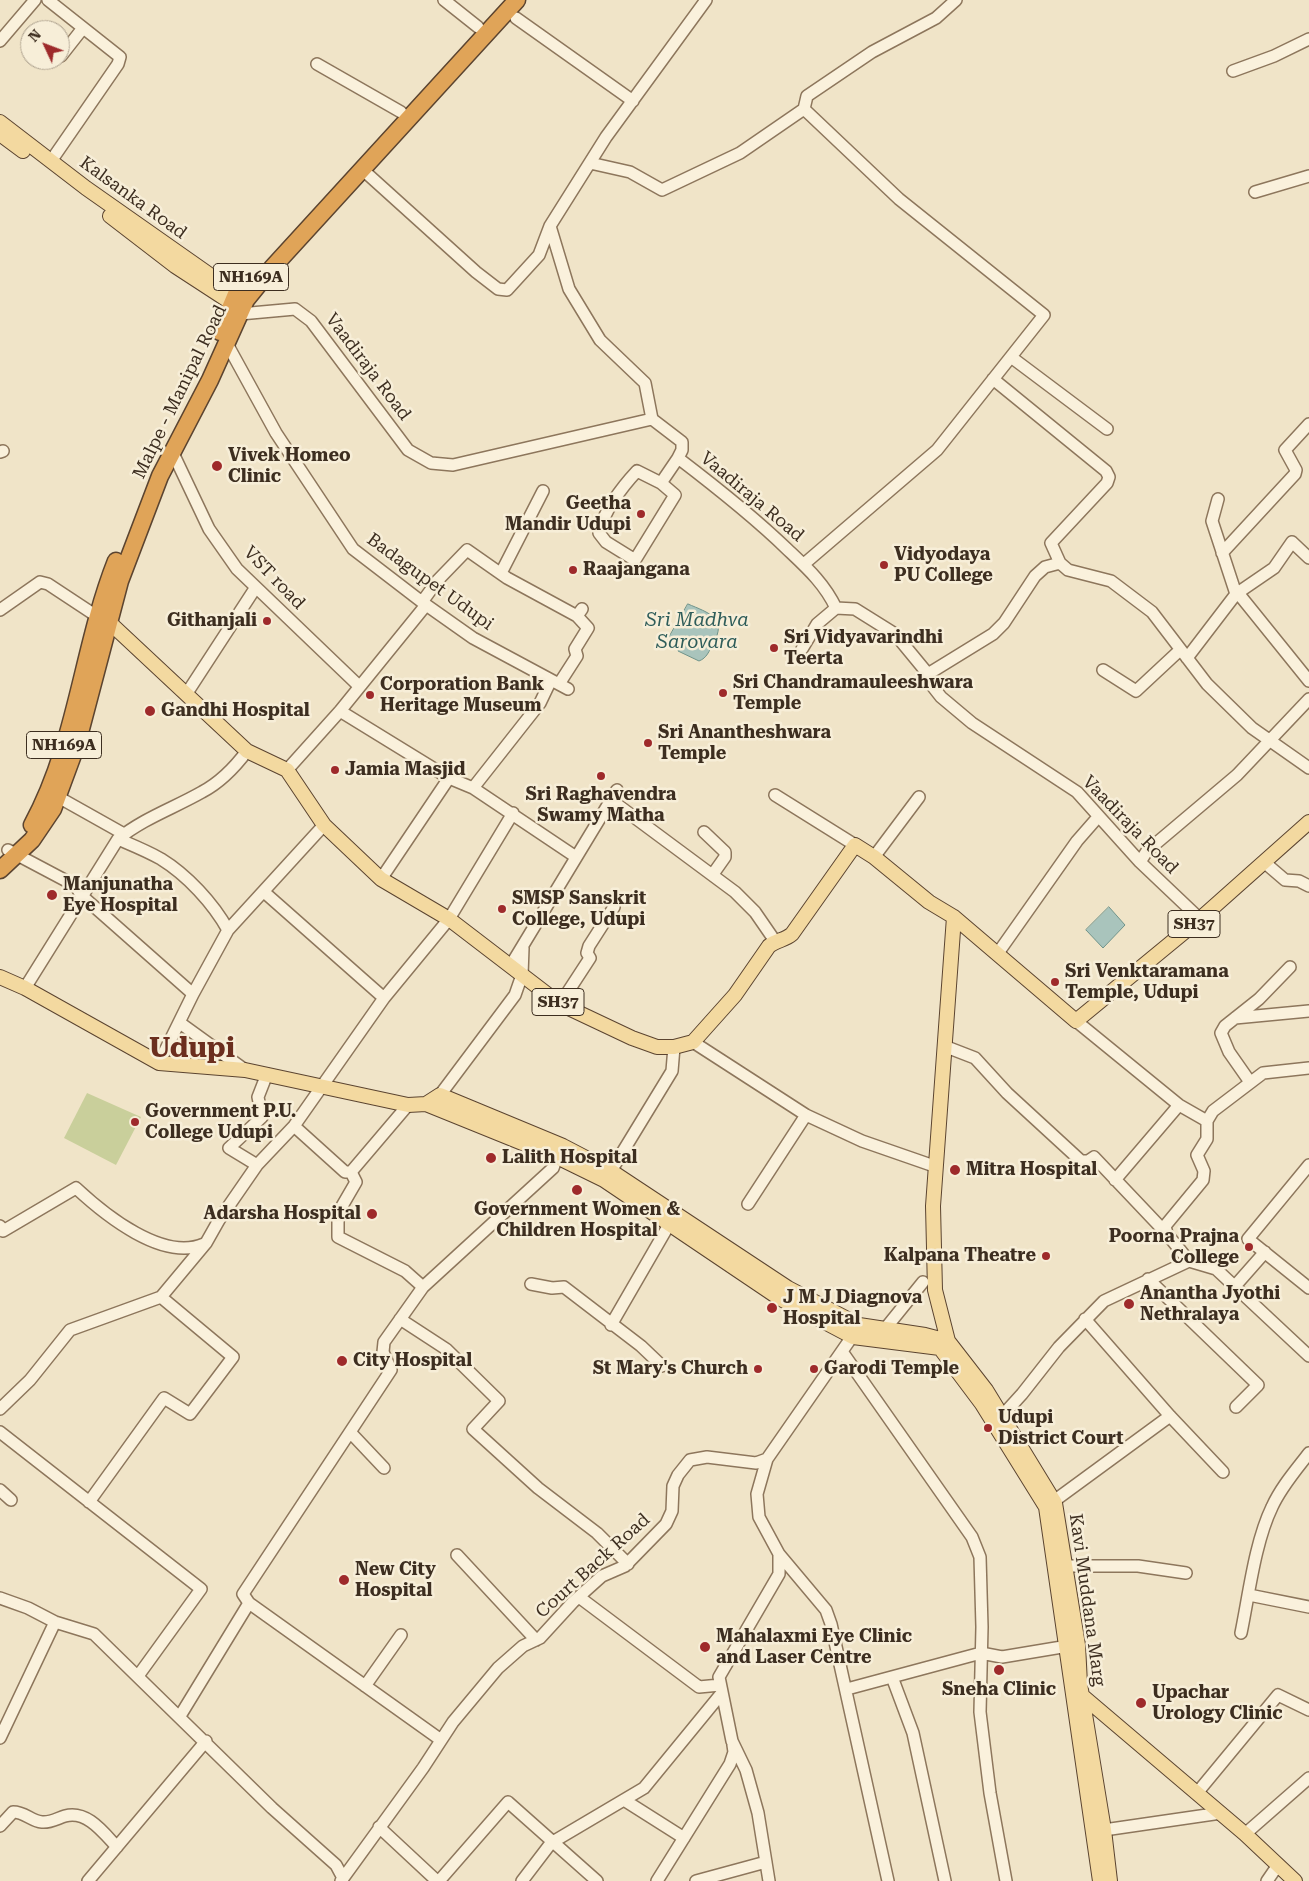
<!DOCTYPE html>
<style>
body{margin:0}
#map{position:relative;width:1309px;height:1881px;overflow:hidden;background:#f0e4c8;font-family:"Roboto Serif",serif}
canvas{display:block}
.north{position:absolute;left:20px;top:20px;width:50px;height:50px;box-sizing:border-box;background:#f7eed8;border:1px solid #ada18e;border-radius:50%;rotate:313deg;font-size:14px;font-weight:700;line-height:20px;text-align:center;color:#3d2e20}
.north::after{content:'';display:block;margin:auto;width:18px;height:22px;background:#9e2a2b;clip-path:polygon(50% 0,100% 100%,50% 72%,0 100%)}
</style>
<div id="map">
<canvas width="1309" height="1881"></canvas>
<div class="north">N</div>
</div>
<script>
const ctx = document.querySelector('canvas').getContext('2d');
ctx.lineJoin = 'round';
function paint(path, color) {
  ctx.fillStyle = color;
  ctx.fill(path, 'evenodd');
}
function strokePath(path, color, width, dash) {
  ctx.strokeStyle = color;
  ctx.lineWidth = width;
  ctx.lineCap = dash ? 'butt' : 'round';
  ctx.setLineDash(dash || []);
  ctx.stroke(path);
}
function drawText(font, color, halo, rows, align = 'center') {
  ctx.font = font + ' "Roboto Serif",serif';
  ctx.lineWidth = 5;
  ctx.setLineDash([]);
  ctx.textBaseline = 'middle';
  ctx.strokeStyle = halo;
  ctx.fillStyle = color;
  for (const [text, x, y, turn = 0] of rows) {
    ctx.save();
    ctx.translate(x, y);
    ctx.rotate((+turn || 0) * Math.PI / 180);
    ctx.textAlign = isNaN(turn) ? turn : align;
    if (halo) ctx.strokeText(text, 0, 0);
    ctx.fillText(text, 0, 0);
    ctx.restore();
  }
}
paint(new Path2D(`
 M87 1093 141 1117 116 1165 64 1138Z`), '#c9cf9b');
const water = new Path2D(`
 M688 604C709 613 728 618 713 644 709 651 707 658 699 661L678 651 679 647 667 641Z
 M1109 907 1125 925 1103 948 1086 930Z`);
paint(water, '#a9c4bc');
strokePath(water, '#6f938a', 1);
const minor = new Path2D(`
 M48 0 120 57 118 64 51 161
 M444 0 478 27
 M516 18 633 101
 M0 41 35 0
 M61 56 83 28
 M317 64 401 112
 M1233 71 1274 56 1309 39
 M590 163 630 172 662 190 740 153 804 109
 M363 170 476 272 498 289 507 290 539 255 550 226 606 137 706 0
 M1255 192 1309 176
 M550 226 569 289 600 340 645 383 652 419
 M240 314 295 309 311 321 408 450 431 463 453 465 652 419 682 442V450L678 458C716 487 753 516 787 549 807 568 824 583 836 608
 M226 342 276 433 353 549 422 602 473 638 568 689
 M1011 357 1107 429
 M993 379 1106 471 1109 477 1107 483 1051 543 1060 563
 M172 451 209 529 237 569 359 686
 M0 452 3 451
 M661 483 675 495 635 560 606 542 599 533C603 512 622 487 637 471L661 483 678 458
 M1218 499 1212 521 1236 594
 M1222 553 1295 474 1296 470 1285 450 1309 424
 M804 564 937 450 1044 315 899 199 804 109 807 96 872 52 936 18 956 0
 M501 573 543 491
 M1238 593 1309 681
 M422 602 438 580 467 550 507 578 577 616 582 609
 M836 608 855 609 895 634 928 674 930 683 941 697 972 723 1077 792 1140 862 1200 919
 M0 610 40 582 48 584 98 617
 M802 649 817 624 836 608
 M1187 658 1236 594 1274 568 1292 542 1309 558
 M1103 670 1136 691 1180 650
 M928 674 993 634 1004 623 1035 576 1045 567 1060 563 1068 570 1111 581 1152 612 1207 684 1252 728 1309 768
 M559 684 577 656 575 649 588 628 577 616
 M187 693 256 587
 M340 711 449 778 473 788 576 857
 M287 770 340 711 426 605
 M473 788 540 703 551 680
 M51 793 124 834
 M775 795 855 845
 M611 800 735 892 755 912 775 941
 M704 832 725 852V857L713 874
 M118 839C132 845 147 851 161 859 187 875 213 903 228 930
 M8 850 76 886 81 895 193 994
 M874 857 919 797
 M1140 862 1147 851 1237 775 1309 699
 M1264 862 1285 880 1299 881 1309 886
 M381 879 449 778
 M264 892 384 998
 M998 953 1077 841 1098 817
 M511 965 617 790
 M25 988 118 839C144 818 174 808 202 792 221 782 235 767 247 751
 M560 1004 590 958 587 953 589 946 614 907
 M1235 1018 1309 1011
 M1076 1021 1179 1105 1207 1121
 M180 1023 245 1070
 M693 1042 806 1115 862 1141 934 1166
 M944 1046 975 1058 1007 1093 1081 1161H1088L1094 1157 1167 1234
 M159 1063 193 994 228 930 324 825
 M1309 1068 1263 1073 1213 1111 1207 1121V1139L1197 1155 1204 1171 1203 1180 1165 1226 1167 1234 1189 1261 1216 1269 1309 1356
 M1250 1082 1229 1052 1221 1033 1225 1026 1259 999 1290 967
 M440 1095 515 995 522 975 523 948
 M294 1126 345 1172H351
 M257 1165 229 1148 262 1117 258 1097 267 1074
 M1309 1165 1248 1239 1309 1288
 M611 1171 672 1071 674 1047
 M351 1172 356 1182 338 1213V1237L405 1271 423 1287
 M351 1172 408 1105
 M1115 1180 1179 1105
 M748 1204 806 1115
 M0 1226 3 1231 76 1188C105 1215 163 1262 204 1244
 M1148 1279 1258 1385 1236 1407
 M531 1284 552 1288 564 1287 641 1346 662 1366
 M1235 1286 1265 1252
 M400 1319 446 1349 499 1401 473 1429 538 1488 597 1533 628 1564
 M1085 1319 1170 1416 1223 1472
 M611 1325 670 1223
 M885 1329 923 1282
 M843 1353 972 1537 980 1557 982 1627 980 1712 990 1793 1006 1881
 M0 1409 30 1380 70 1330 161 1297
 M1002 1416 1022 1394 1059 1347 1104 1301 1189 1261
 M0 1432 201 1589 138 1676
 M350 1432 384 1468
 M0 1490 11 1500
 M1054 1501 1170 1416
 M89 1502 164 1398 190 1414 233 1357 161 1297 206 1243 219 1220 257 1165 294 1126 384 998 449 919 513 813
 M779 1554 826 1610 831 1624 888 1881
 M457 1555 536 1640
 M1066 1566H1138L1186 1573
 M1249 1595 1309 1607
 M579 1597 699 1687 720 1685
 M0 1598 28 1608 55 1622 94 1634 272 1808 336 1865 343 1878
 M1241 1633C1249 1594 1255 1542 1272 1507 1281 1487 1296 1470 1309 1453
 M892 1677 913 1733 945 1881
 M365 1686 401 1635
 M847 1689 981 1653 1002 1657 1068 1646
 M180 1716 249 1603
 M0 1738 55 1622
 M441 1740 249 1603 243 1594 391 1370 383 1352 384 1342 423 1287 553 1168 557 1157
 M1197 1793 1278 1695 1309 1710
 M624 1800 684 1838
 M0 1826 13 1812C25 1812 31 1821 42 1822 50 1823 58 1818 65 1816 87 1810 103 1832 117 1847
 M379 1827 437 1881
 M1104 1830 1221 1813
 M1245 1834 1309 1778
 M88 1881 206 1741
 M341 1881 423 1768 453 1722 498 1668 523 1646 540 1638 573 1602 602 1576 625 1566 666 1524 672 1511 673 1486 678 1475 690 1460 707 1457 756 1463 767 1459
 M439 1881 508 1802 597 1881
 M522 1881 551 1843 644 1788 721 1694
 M657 1881 730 1764 734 1752 733 1745
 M696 1881 766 1862
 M769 1881 758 1813 746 1770 732 1741 719 1677 779 1574V1554L759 1517 757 1494 767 1459 856 1331
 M1267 1881 1278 1865`);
const major = new Path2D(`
 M0 122 86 188 244 299
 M0 134 23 151
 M110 216 175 266 241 309
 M109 622 247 751 287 770 324 825 381 879 449 919 560 1004 632 1038 657 1047H674L693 1042 735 995 769 946C777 940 785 940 792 934L855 845 874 857 929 902 954 917 1076 1021 1200 919 1309 822
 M0 977 25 988 159 1063 245 1070 408 1105 426 1104 557 1157 604 1180 779 1298 853 1337 940 1348
 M426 1104 440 1095 563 1146 611 1171 788 1288 859 1325 925 1335 948 1341 986 1390 1055 1503 1078 1645 1080 1684 1104 1830 1110 1881
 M943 1346 948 1341 935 1290 933 1206 954 917
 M940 1348 982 1404 1046 1507 1100 1881
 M1079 1693 1245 1834 1295 1881`);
const highway = new Path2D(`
 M220 332 236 294 251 277
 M32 825C77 743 82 647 116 561
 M0 870 32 840 53 809 77 744 120 581 160 476 210 380 246 300 272 268 517 0`);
strokePath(minor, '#8d765c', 14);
strokePath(major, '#5b4430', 16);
strokePath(highway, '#5b4430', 19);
strokePath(minor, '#faf1dc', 11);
strokePath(major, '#f3d9a0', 14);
strokePath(highway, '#e0a458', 16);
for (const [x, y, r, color] of [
 [217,466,6,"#9e2a2b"],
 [641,514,5,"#9e2a2b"],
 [884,565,5,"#9e2a2b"],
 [573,570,5,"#9e2a2b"],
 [267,621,5,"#9e2a2b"],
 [774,648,5,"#9e2a2b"],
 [723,693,5,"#9e2a2b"],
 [370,695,5,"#9e2a2b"],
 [150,711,6,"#9e2a2b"],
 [648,743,5,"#9e2a2b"],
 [335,770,5,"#9e2a2b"],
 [601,776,5,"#9e2a2b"],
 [52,895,6,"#9e2a2b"],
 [502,909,5,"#9e2a2b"],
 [1055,982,5,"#9e2a2b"],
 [135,1122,5,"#9e2a2b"],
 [491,1158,6,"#9e2a2b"],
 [955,1170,6,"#9e2a2b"],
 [577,1190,6,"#9e2a2b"],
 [372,1214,6,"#9e2a2b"],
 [1249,1247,5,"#9e2a2b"],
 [1046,1256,5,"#9e2a2b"],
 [1129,1304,6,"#9e2a2b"],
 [772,1308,6,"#9e2a2b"],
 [342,1361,6,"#9e2a2b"],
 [758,1369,5,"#9e2a2b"],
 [814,1369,5,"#9e2a2b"],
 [988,1428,5,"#9e2a2b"],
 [344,1580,6,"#9e2a2b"],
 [705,1647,6,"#9e2a2b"],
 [999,1670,6,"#9e2a2b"],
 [1141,1703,6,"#9e2a2b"]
]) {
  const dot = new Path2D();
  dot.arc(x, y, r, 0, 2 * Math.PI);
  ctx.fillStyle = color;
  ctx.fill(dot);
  strokePath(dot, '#f7eed8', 2);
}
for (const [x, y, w] of [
 [251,277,75],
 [64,745,75],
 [1194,924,52],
 [558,1002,52]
]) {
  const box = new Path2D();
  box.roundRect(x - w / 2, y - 13.5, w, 27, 4);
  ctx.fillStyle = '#f7eed8';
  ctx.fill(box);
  strokePath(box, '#3d2e20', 1);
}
drawText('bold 16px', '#3d2e20', null, [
 ["NH169A",251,277],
 ["NH169A",64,745],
 ["SH37",1194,924],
 ["SH37",558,1002]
]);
drawText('18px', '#3d2e20', '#f7eed8', [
 ["Kalsanka Road",133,198,36],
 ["Vaadiraja Road",368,367,53],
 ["Malpe - Manipal Road",180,392,-64],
 ["Vaadiraja Road",752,497,40],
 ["VST road",274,578,46],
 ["Badagupet Udupi",430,582,36],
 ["Vaadiraja Road",1130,825,46],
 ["Court Back Road",593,1566,-42],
 ["Kavi Muddana Marg",1087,1600,82]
]);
drawText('bold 18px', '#3d2e20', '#f7eed8', [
 ["Vivek Homeo",228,456],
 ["Clinic",228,477],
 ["Geetha",631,504,"right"],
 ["Mandir Udupi",631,525,"right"],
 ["Vidyodaya",894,555],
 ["PU College",894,576],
 ["Raajangana",583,570],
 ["Githanjali",257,621,"right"],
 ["Sri Vidyavarindhi",784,638],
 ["Teerta",784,659],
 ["Sri Chandramauleeshwara",733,683],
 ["Temple",733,704],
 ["Corporation Bank",380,685],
 ["Heritage Museum",380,706],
 ["Gandhi Hospital",161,711],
 ["Sri Anantheshwara",658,733],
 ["Temple",658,754],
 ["Jamia Masjid",345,770],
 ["Sri Raghavendra",601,795,"center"],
 ["Swamy Matha",601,816,"center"],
 ["Manjunatha",63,885],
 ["Eye Hospital",63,906],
 ["SMSP Sanskrit",512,899],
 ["College, Udupi",512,920],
 ["Sri Venktaramana",1065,972],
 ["Temple, Udupi",1065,993],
 ["Government P.U.",145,1112],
 ["College Udupi",145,1133],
 ["Lalith Hospital",502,1158],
 ["Mitra Hospital",966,1170],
 ["Government Women &",577,1210,"center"],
 ["Children Hospital",577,1231,"center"],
 ["Adarsha Hospital",361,1214,"right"],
 ["Poorna Prajna",1239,1237,"right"],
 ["College",1239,1258,"right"],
 ["Kalpana Theatre",1036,1256,"right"],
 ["Anantha Jyothi",1140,1294],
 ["Nethralaya",1140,1315],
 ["J M J Diagnova",783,1298],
 ["Hospital",783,1319],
 ["City Hospital",353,1361],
 ["St Mary's Church",748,1369,"right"],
 ["Garodi Temple",824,1369],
 ["Udupi",998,1418],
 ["District Court",998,1439],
 ["New City",355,1570],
 ["Hospital",355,1591],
 ["Mahalaxmi Eye Clinic",716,1637],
 ["and Laser Centre",716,1658],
 ["Sneha Clinic",999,1690,"center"],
 ["Upachar",1152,1693],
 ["Urology Clinic",1152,1714]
], 'left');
drawText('italic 19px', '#2f5d5a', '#f7eed8', [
 ["Sri Madhva",697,620],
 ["Sarovara",697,642]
]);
drawText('bold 28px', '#6b2e1e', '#f7eed8', [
 ["Udupi",192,1049]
]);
</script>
